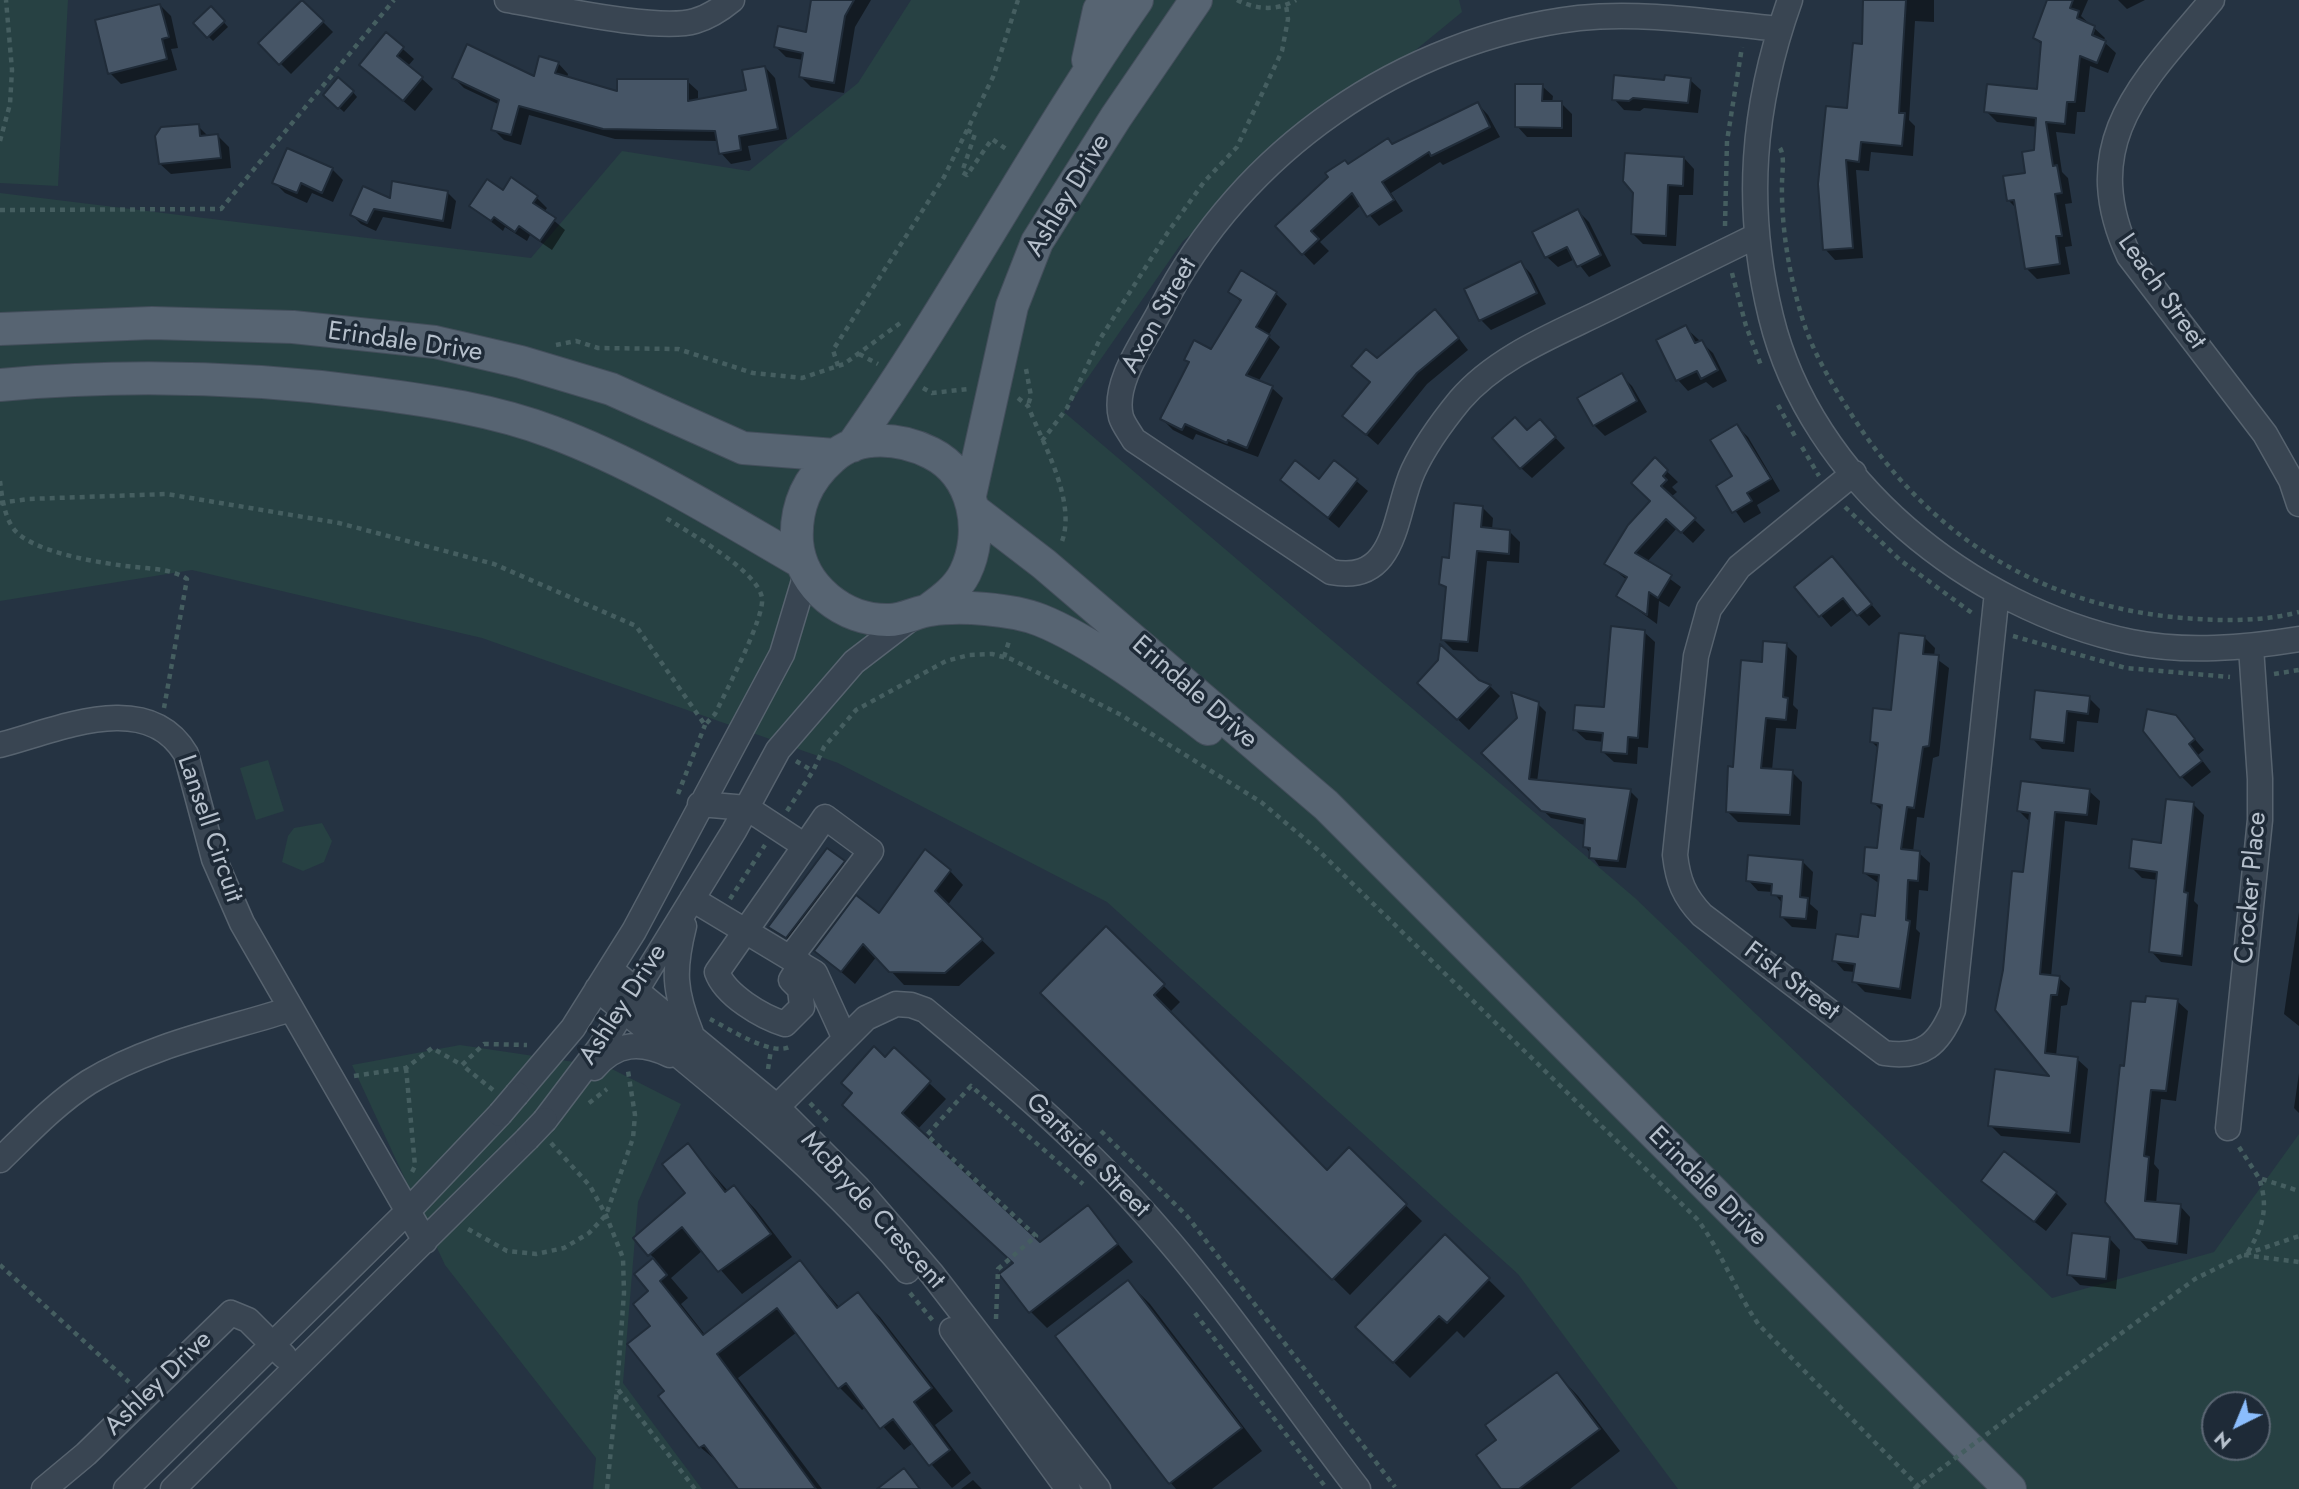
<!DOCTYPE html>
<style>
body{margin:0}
#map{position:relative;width:2299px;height:1489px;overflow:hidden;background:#253342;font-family:Jost,sans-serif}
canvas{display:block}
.north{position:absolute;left:2201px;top:1391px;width:70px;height:70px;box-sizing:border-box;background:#1e2a37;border:2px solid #5b6673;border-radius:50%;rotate:223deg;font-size:19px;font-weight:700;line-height:28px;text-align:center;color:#b6c0cc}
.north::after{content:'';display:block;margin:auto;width:24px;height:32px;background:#8bbdfc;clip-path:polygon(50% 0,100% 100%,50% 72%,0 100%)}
</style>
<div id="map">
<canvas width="2299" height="1489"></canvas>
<div class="north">N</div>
</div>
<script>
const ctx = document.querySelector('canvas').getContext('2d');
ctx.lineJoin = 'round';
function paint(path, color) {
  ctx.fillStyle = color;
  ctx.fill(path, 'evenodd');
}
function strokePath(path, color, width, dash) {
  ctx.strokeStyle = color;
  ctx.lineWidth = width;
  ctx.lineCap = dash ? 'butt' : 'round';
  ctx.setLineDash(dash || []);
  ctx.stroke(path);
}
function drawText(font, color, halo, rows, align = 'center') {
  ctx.font = font + ' Jost,sans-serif';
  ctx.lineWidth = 7;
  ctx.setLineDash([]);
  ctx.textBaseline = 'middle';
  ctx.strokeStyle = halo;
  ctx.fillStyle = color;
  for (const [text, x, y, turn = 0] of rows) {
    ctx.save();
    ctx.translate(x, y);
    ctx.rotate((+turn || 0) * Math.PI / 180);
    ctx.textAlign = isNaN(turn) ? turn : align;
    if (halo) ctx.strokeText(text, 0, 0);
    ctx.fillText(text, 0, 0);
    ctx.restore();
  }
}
paint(new Path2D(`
 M0 0H68L58 186 0 183Z
 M911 0H1459L1462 12 1183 241 1064 412 1635 898 2052 1298 2214 1252 2299 1134V1489H1678L1518 1274 1107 902 838 763 482 638 192 570 0 601V193L531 258 622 151 749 171 858 83ZM2215 1405H2257V1447H2215Z
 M268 760 284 811 256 820 240 768Z
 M322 823 332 841 324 862 303 871 282 862 288 836 294 828Z
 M460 1045 608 1067 681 1104 638 1202 623 1383 702 1489H593L596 1458 445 1265 352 1065Z`), '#274143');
paint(new Path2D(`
 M813 0H871L855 27 844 93 811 87 801 77 803 60 786 57 776 47 808 34Z
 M1865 0H1934V22L1915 21 1909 120 1915 126 1913 156 1871 152 1869 171 1856 170 1863 258 1835 260 1825 249 1849 110 1864 46Z
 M2049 0H2088L2081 16 2105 38 2103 41 2116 53 2108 73 2090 66 2085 112H2077L2075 134 2056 132 2062 172 2068 178 2072 203 2065 204 2072 246 2065 247 2070 274 2037 279 2027 269 2017 209 2009 201 2027 174 2036 152 2038 127 1997 122 1986 111 2038 91 2043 46 2035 38ZM2092 30H2095L2090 44Z
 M2118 0H2145L2127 9Z
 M303 2 333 32 291 74 260 43Z
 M160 5 171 16 178 48 171 49 177 70 121 84 110 73Z
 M211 8 228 27 213 41 195 23Z
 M386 34 414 59 408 66 433 89 415 111 361 65Z
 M558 63 568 74 567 78 619 93 687 81 698 91V101L748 91 765 67 775 78 787 139 748 146 751 160 731 164 721 153 718 141 615 139 529 115 521 145 504 140 493 129 500 105 464 88 454 78H535Z
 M1690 80 1701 90 1698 113 1644 108 1640 111 1624 110 1614 99 1666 82Z
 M1542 86 1553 96 1552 103H1561L1572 114V137H1527L1517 126Z
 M353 92 357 97 344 112 325 95Z
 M1478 104 1488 115 1500 137 1443 165 1440 162 1391 193 1403 211 1379 226 1361 205 1320 242 1329 251 1314 265 1277 226 1349 166Z
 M198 126 209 137 218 136 229 147 231 168 171 174 160 164Z
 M1684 158 1694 169 1693 195H1679L1676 246 1643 244 1632 233 1635 192Z
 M332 169 343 180 333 202 312 193 307 203 285 193 274 182Z
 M447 192 456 201 451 229 383 217 376 231 361 224 352 215 391 201Z
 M504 192 536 197 547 208 544 212 565 230 552 250 530 235 527 241 505 227 503 231 471 206Z
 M1578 211 1589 222 1611 266 1589 277 1575 259 1558 267 1547 257Z
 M1521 263 1531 274 1546 304 1491 330 1481 320Z
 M1242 272 1276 294 1287 304 1268 336 1280 347 1258 382 1272 388 1283 398 1258 457 1196 434 1193 440 1173 430 1162 419 1190 364 1186 360 1211 351 1241 302 1230 291Z
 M1446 322 1468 350 1427 384 1378 445 1345 416 1372 383 1377 360Z
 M1686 328 1713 353 1727 381 1713 388 1706 382 1688 391 1678 380Z
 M1621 375 1632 386 1647 412 1605 436 1594 425Z
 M1737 426 1748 437 1780 491 1757 505 1761 513 1744 523 1718 486 1734 477Z
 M1528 432H1550L1565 448 1532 478 1521 468Z
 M1655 460 1678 482 1672 487 1677 492 1671 497 1705 530 1693 543 1677 528 1647 562 1681 587 1669 607 1659 601 1657 624 1618 596 1627 580 1606 563 1652 502Z
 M1334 462 1368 491 1339 528 1282 480 1320 481Z
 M1482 507 1493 518 1492 530 1510 532 1520 542 1519 563 1487 561 1478 652 1453 650 1442 639 1447 589 1441 583Z
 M1842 569 1881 616 1869 626 1853 609 1831 627 1797 587Z
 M1644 632 1655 642 1648 748 1638 747 1637 764 1614 762 1603 752 1604 742 1586 740 1575 730 1605 709Z
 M1924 637 1935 648 1934 657 1949 668 1939 756 1933 758 1924 818 1917 817 1913 852 1919 853 1930 863 1928 891 1919 890 1916 929 1920 933 1911 999 1865 992 1854 981 1855 972 1844 971 1834 960 1859 939 1877 918 1880 884 1864 873 1878 849 1883 812 1873 802 1879 749 1872 742 1893 712Z
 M1786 645 1797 656 1793 705 1798 710 1796 729 1776 728 1772 770 1792 772 1802 782 1800 825 1738 822 1727 811 1763 664Z
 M1440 661 1490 686 1500 696 1469 730 1420 683Z
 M2037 692 2089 698 2100 709 2098 723 2077 721 2074 752 2042 749 2032 738Z
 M1538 704 1546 712 1537 782 1630 791 1638 799 1626 868 1599 866 1585 846 1586 825 1551 818 1483 753Z
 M2175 716 2204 750 2198 755 2211 772 2192 787 2181 776Z
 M2089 791 2100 801 2097 825 2065 821 2051 977 2059 978 2070 988 2067 1005 2061 1006 2056 1056 2077 1059 2088 1069 2080 1143 2001 1136 1990 1125 2053 1078 1997 1009 2025 874 2030 822 2019 811Z
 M2193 804 2204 815 2194 901 2198 905 2192 966 2161 962 2151 951 2158 880 2142 878 2131 867 2162 845Z
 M1803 862 1813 872 1810 904 1818 911 1816 929 1792 927 1781 916 1783 904 1773 892 1758 891 1748 880Z
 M843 863 848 867 792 942 770 927Z
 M950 871 963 885 947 906 995 953 959 986 904 985 877 956 855 984 817 951Z
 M2299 912V1026L2284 1014Z
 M1106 929 1180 1002 1169 1013 1327 1172 1349 1150 1422 1221 1350 1295 1042 993Z
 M2177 1001 2188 1011 2176 1101 2161 1099 2154 1164 2159 1170 2156 1204 2180 1206 2190 1217 2187 1254 2148 1249 2137 1237 2126 1068Z
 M894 1050 946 1099 917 1130 1040 1245 1088 1208 1133 1262 1047 1328 1031 1312 1015 1264 861 1121 885 1059Z
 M2299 1073V1113L2294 1108Z
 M688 1146 728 1191 734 1187 756 1210 792 1257 742 1294 703 1250 671 1278 688 1298 681 1304 706 1336 800 1262 840 1308 857 1295 880 1317 953 1411 935 1425 971 1473 952 1488 913 1443 904 1450 866 1407 862 1410 839 1387 797 1332 738 1378 822 1489H741L725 1468 700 1447 661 1396 666 1392 652 1326 650 1291 636 1274 655 1259 650 1254 687 1194Z
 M1983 1181 2056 1193 2067 1204 2046 1231Z
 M1445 1237 1505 1296 1464 1338 1457 1331 1410 1378 1358 1327Z
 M2110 1239 2120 1250 2116 1289 2080 1285 2069 1274Z
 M1128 1282 1150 1304 1262 1451 1212 1489H1176L1170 1482Z
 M1557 1374 1578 1396 1620 1451 1570 1489H1503L1499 1440Z
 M973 1480 982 1489H961Z`), '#0007');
const building = new Path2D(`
 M302 0 324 21 279 65 258 43Z
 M811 0H854L845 16 834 83 799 77 803 53 774 47 778 26 806 32Z
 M1863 0H1906L1899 113H1905L1902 146 1861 142 1859 162 1846 160 1853 248 1823 250 1818 184 1826 106 1847 108 1853 43 1862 44Z
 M2047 0H2073L2070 8 2079 11 2077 18 2095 26 2092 35 2106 41 2097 63 2080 56 2075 102H2067L2065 124 2046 122 2053 166 2057 165 2062 193 2055 194 2062 236H2056L2060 264 2025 269 2014 200 2007 201 2003 176 2025 173 2022 152 2034 150 2036 118 1984 112 1987 84 2037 89 2041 42 2033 38Z
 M160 4 169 37 162 39 167 59 108 74 95 20Z
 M211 6 225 21 207 38 193 23Z
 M386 32 404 47 397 56 423 77 403 101 359 65Z
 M467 44 534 76 539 56 559 62 555 73 617 91V79H688V101L746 90 742 70 765 66 778 129 739 136 741 150 719 154 715 131 603 129 519 106 511 135 491 130 499 100 452 78Z
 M1614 75 1664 80 1665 75 1691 78 1688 103 1633 98 1629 101 1612 100Z
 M338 77 354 91 338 109 323 95Z
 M1515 84H1543L1542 101H1562V128L1515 127Z
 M1478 102 1490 127 1431 156 1429 152 1382 182 1394 200 1367 217 1352 193 1311 231 1319 239 1302 255 1275 226 1328 177 1325 173 1345 160 1348 164 1388 138 1392 144Z
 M199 124 200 136 218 134 221 158 159 164 155 136 161 127Z
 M287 148 333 168 322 193 301 183 297 193 272 183Z
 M1625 153 1684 157 1683 186 1668 185 1666 236 1631 234 1633 193 1623 181Z
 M511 177 538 196 533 203 556 218 540 241 519 226 515 232 494 217 491 221 469 206 487 179 503 190Z
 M392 181 448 191 443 221 374 209 367 223 350 215 363 186 390 198Z
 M1578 209 1601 255 1577 267 1567 247 1545 258 1532 232Z
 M1521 261 1537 293 1479 321 1464 289Z
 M1241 270 1277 292 1256 327 1270 335 1246 375 1273 386 1247 448 1228 440 1227 443 1185 424 1182 430 1160 419 1189 362 1184 360 1194 340 1211 349 1241 300 1228 292Z
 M1435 309 1459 338 1417 373 1366 435 1342 416 1370 382 1351 366 1366 349 1377 358Z
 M1686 325 1695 343 1702 340 1718 370 1701 379 1697 371 1676 381 1656 340Z
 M1622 373 1637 401 1593 426 1577 398Z
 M1515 417 1527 430 1540 419 1556 437 1520 469 1492 438Z
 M1737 424 1771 479 1747 493 1752 501 1732 513 1716 486 1732 476 1710 440Z
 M1655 457 1668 470 1663 476 1667 480 1661 486 1696 518 1681 533 1666 519 1635 553 1672 575 1658 598 1649 592 1647 615 1616 596 1627 577 1604 564 1628 525 1650 501 1631 483Z
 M1295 460 1319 479 1334 460 1358 479 1328 518 1280 480Z
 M1454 503 1483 506 1481 527 1510 530 1509 554 1477 551 1468 642 1441 640 1446 587 1439 584 1442 557 1449 558Z
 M1832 556 1872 604 1857 616 1843 598 1819 617 1794 587Z
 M1611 626 1645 630 1638 738 1628 737 1627 754 1601 752 1603 733 1573 730 1575 705 1604 707Z
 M1899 633 1925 636 1923 654 1939 655 1929 746 1923 747 1914 808 1907 807 1901 849 1920 851 1918 881 1908 880 1906 920 1910 921 1900 989 1852 982 1855 964 1832 961 1836 934 1858 937 1861 914 1875 916 1879 875 1863 873 1865 847 1877 848 1882 805 1871 803 1878 743 1870 742 1873 708 1891 710Z
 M1763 641 1787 643 1783 697 1788 698 1786 720 1766 718 1761 768 1793 770 1790 815 1726 812 1728 766 1733 767 1741 660 1762 662Z
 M1440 644 1479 680 1491 685 1457 720 1417 683 1438 660Z
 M2035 690 2090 696 2088 714 2067 711 2064 743 2030 739Z
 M1511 692 1539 702 1529 779 1631 789 1618 861 1589 858 1590 848 1583 847 1585 819 1541 811 1481 753 1517 718Z
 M2147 709 2176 715 2195 739 2189 744 2202 761 2180 778 2143 731Z
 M2021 781 2090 789 2087 815 2055 812 2040 974 2060 976 2057 995H2051L2045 1053 2078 1057 2070 1133 1988 1126 1995 1069 2049 1076 1995 1010 2003 970 2012 871 2023 872 2030 813 2017 811Z
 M2166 799 2194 802 2184 892 2188 893 2182 956 2149 952 2157 872 2129 868 2132 839 2161 843Z
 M827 848 845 861 786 938 768 927Z
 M925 849 951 870 935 891 983 939 945 973 889 972 863 944 841 972 814 951 856 895 879 913Z
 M1748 855 1803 860 1800 897 1808 898 1806 919 1780 917 1782 896 1771 895 1772 884 1746 881Z
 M1106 926 1165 984 1154 995 1327 1170 1349 1147 1407 1204 1332 1280 1040 993Z
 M2146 996 2178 999 2166 1091 2151 1090 2144 1156 2149 1157 2145 1201 2181 1204 2177 1244 2135 1239 2105 1202 2120 1065 2124 1066 2131 1001 2145 1002Z
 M874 1046 885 1057 894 1047 931 1081 902 1113 1040 1242 1088 1205 1118 1244 1029 1313 999 1274 1013 1263 842 1105 852 1093 841 1083Z
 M688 1143 725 1192 734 1185 771 1234 718 1272 682 1227 648 1256 633 1238 685 1193 662 1164Z
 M2004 1151 2057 1192 2034 1222 1981 1181Z
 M2072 1233 2110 1237 2106 1279 2067 1275Z
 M1445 1234 1490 1278 1447 1323 1439 1316 1393 1363 1355 1327Z
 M653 1258 667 1275 660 1281 703 1335 800 1260 837 1308 858 1292 932 1388 914 1402 950 1450 929 1466 893 1419 880 1429 846 1383 838 1389 777 1308 717 1354 816 1489H738L704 1445 699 1448 658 1396 664 1391 627 1344 650 1326 633 1304 648 1291 634 1274Z
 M1128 1280 1242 1428 1169 1484 1055 1336Z
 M1557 1372 1600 1429 1519 1489H1501L1476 1455 1496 1440 1485 1425Z
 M904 1468 920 1489H877Z`);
paint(building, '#465566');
strokePath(building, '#202c39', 2);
const minor = new Path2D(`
 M507 0C549 7 658 32 695 21 709 17 721 9 732 0
 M1790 0C1752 106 1744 207 1771 317 1811 481 1971 608 2131 642 2186 653 2244 648 2299 639
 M2212 0C2143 82 2076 142 2129 256L2265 434 2291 480 2299 504
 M1756 236C1705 261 1654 286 1603 311 1554 335 1497 357 1460 400 1442 422 1425 445 1413 471 1394 512 1398 585 1331 572L1134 440C1130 433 1123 424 1121 417 1112 382 1146 339 1161 309 1241 151 1403 39 1579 18 1644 11 1714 23 1780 29
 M1854 473 1739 567 1709 609 1696 656 1675 855C1678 881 1684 896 1702 915L1884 1053C1923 1059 1939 1044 1953 1010L1997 592
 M0 745C58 730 147 688 186 754L214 859 242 923 425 1241
 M700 804 747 808 805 846 717 972C725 995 762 1017 785 1024L802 1007 800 989 791 980 801 964
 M692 899 815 973 845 1039
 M684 926C673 970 674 991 691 1033
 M790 958 871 851 825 817 805 846
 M610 969 777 1107 858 1188 932 1274 1098 1489
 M597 989C706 1077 816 1164 907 1271
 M594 1068C616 1042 641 1041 670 1055
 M517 1094 573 1028 634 931 782 654 806 574
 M545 1120 601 1046 624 1010 734 831 778 750 854 662 914 616
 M761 1123 866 1018 896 1004 911 1005 925 1010C999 1072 1075 1135 1140 1208 1220 1296 1286 1395 1358 1489
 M2228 1128 2260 820V779L2251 647
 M0 1160C28 1133 56 1103 89 1082 149 1045 225 1030 291 1009
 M952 1330 1068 1489
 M44 1489 86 1454 231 1313 248 1320 284 1356
 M126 1489 408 1211 500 1114
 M173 1489 527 1139`);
const major = new Path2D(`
 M1088 60 1099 10 1106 0
 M0 329 152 323 293 327 435 342 521 362 611 389 743 448 835 455
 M0 385C123 374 249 377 371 393 432 401 494 410 552 432 640 465 720 515 801 562
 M852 446C954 302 1036 145 1137 0
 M970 495 1012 306 1037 242 1116 117 1196 0
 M975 511 1044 564 1326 805 2010 1489
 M928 610C943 599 957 589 965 573 985 532 975 475 931 453 901 438 859 433 832 458 806 481 795 508 797 542 801 587 844 621 889 620 903 620 916 612 930 610 959 605 1012 609 1040 620 1093 641 1162 694 1208 729`);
strokePath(minor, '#57636f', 27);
strokePath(major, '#434e5b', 34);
strokePath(new Path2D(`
 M1237 0C1257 10 1277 11 1296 0
 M967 130 975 134 962 172 967 175 992 139 1009 151
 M0 141 10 104 12 70 6 0
 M1780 148C1785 156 1782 173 1782 183 1781 226 1789 273 1801 314 1812 352 1832 384 1853 417 1930 537 2041 606 2183 618 2222 621 2261 622 2299 612
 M0 210 221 209 394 0
 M1725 226 1727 141 1742 47
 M1732 273 1746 326 1762 368
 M556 345 576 341 598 348 678 349 753 373 802 378 844 364 903 321
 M859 354 878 364
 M838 366 833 350 944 177 993 77 1018 0
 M1026 369 1031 396 1028 405
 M923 388 932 393 968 389
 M1018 398 1028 406C1043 444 1078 503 1061 544
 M1778 405 1797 440
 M1042 441 1067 408 1100 339 1168 232 1204 182 1237 147 1282 51 1288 19 1286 5
 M1802 447 1819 476
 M0 481C2 497 4 515 13 528 30 553 106 564 135 567 153 569 172 569 187 579L164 708
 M0 503 28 499 167 494 339 523 494 564 636 626 705 725 715 714C725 693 765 617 762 598 758 570 687 532 663 516
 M1845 507 1900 560 1972 613
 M2013 636 2126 668 2230 677
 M1004 657 1010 638
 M2274 674 2299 670
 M796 761 813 771
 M678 794 705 725
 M787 811 813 771 824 747 856 710 946 661 969 655 992 654 1011 659 1121 715 1261 802 1318 850 1697 1219C1722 1252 1735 1291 1759 1325L1921 1489
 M730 899 765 845
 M710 1019C728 1028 773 1058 791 1046
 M406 1068 415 1166 412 1172
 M768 1069 771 1050
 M354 1076 406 1068 432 1048 462 1065
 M493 1090 462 1065 484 1044 527 1045
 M589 1103 607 1089
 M810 1103 828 1122
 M1101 1131 1187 1216 1395 1487
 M551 1143 590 1186 606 1215 623 1258 624 1293 617 1388 695 1489
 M2239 1147 2259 1178 2299 1191
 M468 1229 507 1251 536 1254 564 1248 589 1233 606 1215 633 1138 635 1115 628 1071
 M2248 1252C2263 1227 2269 1207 2259 1178
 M2244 1255 2299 1262
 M0 1265 129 1382
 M910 1293 934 1322
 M1195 1313 1327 1489
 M996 1319 998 1269 1036 1236 927 1135 971 1086 1083 1184
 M2104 1346 2195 1279 2243 1255 2299 1236
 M607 1489 617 1389`), '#455e60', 4.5, [5, 5]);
strokePath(minor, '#394552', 24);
strokePath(major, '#576472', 32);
const minorBridge = new Path2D(`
 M500 1114 517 1094
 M527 1139 545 1120`);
strokePath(minorBridge, '#57636f', 27, []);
strokePath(new Path2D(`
 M1914 1489 2104 1346`), '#455e60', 4.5, [5, 5]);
strokePath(minorBridge, '#394552', 24);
drawText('26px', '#b6c0cc', '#1e2a37', [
 ["Ashley Drive",1069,196,-59],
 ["Leach Street",2161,292,55],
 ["Axon Street",1160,316,-61],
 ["Erindale Drive",405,343,8],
 ["Erindale Drive",1194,693,41],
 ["Lansell Circuit",209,829,71],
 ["Crocker Place",2252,888,-85],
 ["Fisk Street",1791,982,37],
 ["Ashley Drive",624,1005,-57],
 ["Gartside Street",1087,1156,45],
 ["Erindale Drive",1707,1187,45],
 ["McBryde Crescent",872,1211,48],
 ["Ashley Drive",159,1384,-44]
]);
</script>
